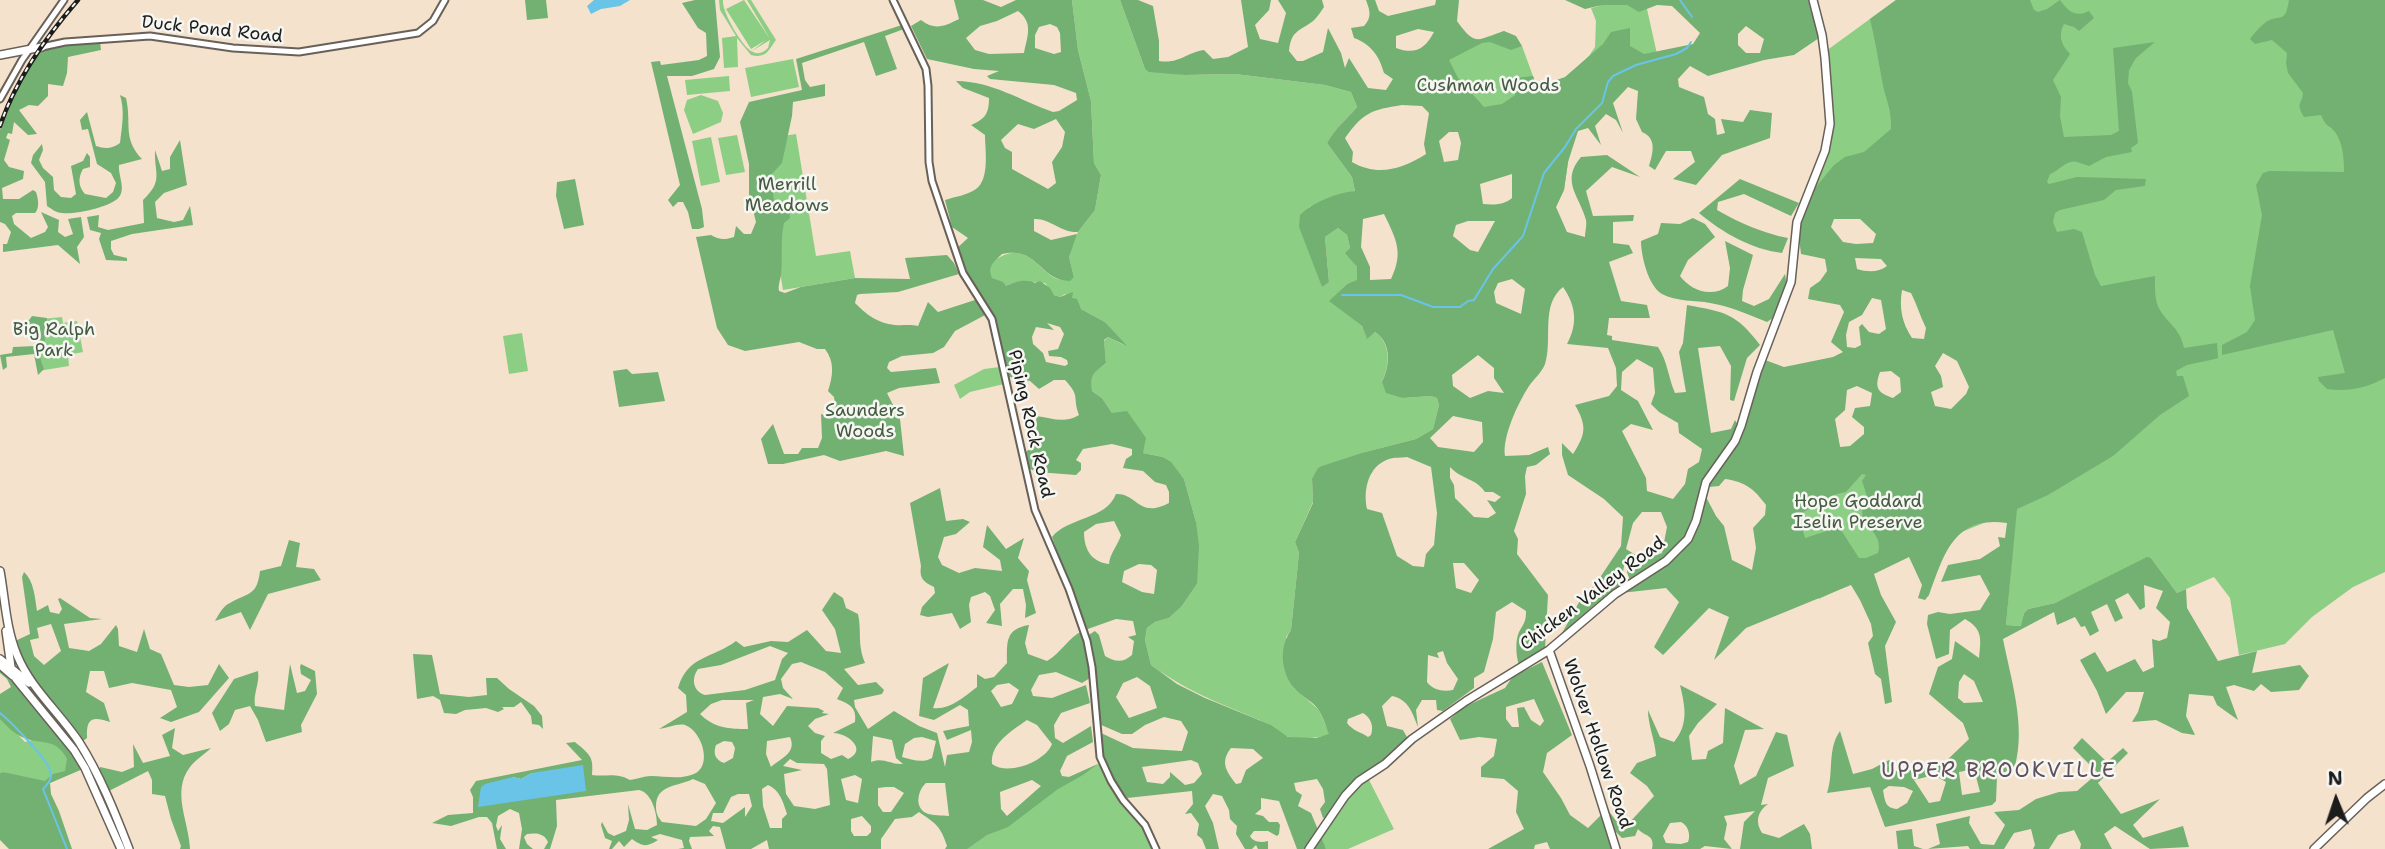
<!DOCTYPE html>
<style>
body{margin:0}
#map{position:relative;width:2385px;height:849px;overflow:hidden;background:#f5e2cc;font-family:"Shantell Sans",sans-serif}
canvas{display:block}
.north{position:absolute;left:2301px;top:765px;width:70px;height:70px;-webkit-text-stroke:5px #f6f6f2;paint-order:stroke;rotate:358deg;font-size:19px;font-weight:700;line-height:28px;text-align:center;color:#1c1c1c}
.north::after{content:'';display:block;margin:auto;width:24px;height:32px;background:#1c1c1c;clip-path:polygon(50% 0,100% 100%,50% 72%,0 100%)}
</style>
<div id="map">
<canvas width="2385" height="849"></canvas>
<div class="north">N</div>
</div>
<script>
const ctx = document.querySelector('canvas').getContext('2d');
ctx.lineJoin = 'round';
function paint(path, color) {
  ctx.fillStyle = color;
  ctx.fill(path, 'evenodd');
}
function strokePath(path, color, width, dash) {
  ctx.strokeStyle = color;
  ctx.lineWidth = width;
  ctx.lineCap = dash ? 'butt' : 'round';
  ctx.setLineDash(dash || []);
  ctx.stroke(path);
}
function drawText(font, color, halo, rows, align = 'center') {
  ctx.font = font + ' "Shantell Sans",sans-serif';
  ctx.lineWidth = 5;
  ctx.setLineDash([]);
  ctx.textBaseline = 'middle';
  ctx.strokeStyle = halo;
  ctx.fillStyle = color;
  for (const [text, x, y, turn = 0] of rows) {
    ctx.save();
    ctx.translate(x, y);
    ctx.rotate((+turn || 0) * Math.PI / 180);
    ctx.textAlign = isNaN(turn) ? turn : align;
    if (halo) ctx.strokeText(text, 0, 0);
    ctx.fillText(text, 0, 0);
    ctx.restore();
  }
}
paint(new Path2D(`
 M719 0H723C721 10 743 49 753 52 759 55 764 52 768 48L770 40 752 51 766 40 751 49 726 9 744 0 770 39 747 0H751L776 40C769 49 767 59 751 55L737 38 738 67 724 68 722 38 736 36 720 10Z
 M1072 0H1120L1145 69 1185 75 1235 74 1325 85 1351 92 1357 107C1346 120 1335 128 1327 143L1352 177 1355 191 1309 207 1317 273 1322 286 1329 282 1325 237 1338 228 1347 235 1350 248 1346 253 1357 267V281L1347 284 1330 301 1362 326 1367 338 1375 332C1391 343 1390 365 1382 382L1403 398 1431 396 1437 398 1439 405 1433 429 1416 439 1365 452 1312 479 1313 502 1295 542 1299 553 1291 630 1286 637 1294 688 1319 710 1330 735C1318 737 1298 741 1286 736 1280 733 1275 727 1268 724 1224 704 1192 695 1151 665L1145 640 1147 628 1155 622 1169 618 1182 606 1197 584 1196 522 1184 479 1170 462 1163 457 1143 453 1118 413H1112L1102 398 1092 391C1091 369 1091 377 1106 363L1104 341 1108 337 1124 345 1105 322 1081 309 1065 294 1060 297 1054 295 1045 283C1030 283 1020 279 1006 286 1002 283 996 282 992 278 980 266 1005 251 1017 253 1043 257 1047 289 1074 277L1069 257 1071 246 1078 232 1095 210 1101 175 1094 163 1091 101 1078 50Z
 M1599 0H1641L1647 9 1659 63 1630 75 1578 129 1571 142 1564 190 1556 207 1403 66 1504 31 1522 46 1537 87 1547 96 1589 56 1595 47 1596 21 1591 8 1599 6Z
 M1896 0H2385V572L2353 587 2312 617 2285 644 2239 655 2230 598 2214 577 2177 593 2151 558 2055 603 2028 609 2024 613 2022 626 2006 625 2016 510 1959 533 1819 599 1745 426 1827 379 1841 453 1994 424 1896 221 1804 212 1823 168 1828 147 1826 51Z
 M793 59 799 87 751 97 745 68Z
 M729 76 730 91 687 95 685 80Z
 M701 95 718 101 723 113 721 122 693 134 684 110 687 100Z
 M796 134 816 256 850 251 855 278 783 290 758 140Z
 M737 135 745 172 726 175 718 138Z
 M711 137 720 182 701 186 692 141Z
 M62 317 63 323 77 321 83 352 68 355 69 366 38 371 33 320Z
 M522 333 528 371 509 374 503 336Z
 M1000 367 1004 384 970 392 960 399 954 385 984 369Z
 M0 716 25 742 58 733 82 769 45 785 3 772 0 773Z
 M1098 764 1143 825 1155 849H962L1008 823 1056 783Z
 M1368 778 1394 829 1348 849H1326L1318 835 1356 786Z`), '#8dce85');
paint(new Path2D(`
 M525 0H546L548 18 527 20Z
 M695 0H715L720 57 714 69 692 76H667L702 209 704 227 699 229H692L688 212 683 202H678L673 207 668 200 680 185 651 62 660 61 661 65 699 60 707 56 706 33 698 28 682 3Z
 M954 0H983L1001 7 1016 0H1072L1078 50 1091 101 1094 163 1101 175 1095 210 1078 232C1061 233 1050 218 1034 219V231L1051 240 1077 234 1069 257 1074 277 1070 281C1039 281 1039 246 1002 254 994 262 987 266 992 278L1003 282 1006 286C1013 282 1026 278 1035 283L1040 281 1050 288 1054 295 1060 297 1073 292 1072 298 1077 299 1081 309 1105 322 1127 346 1108 337 1104 340 1106 363C1092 376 1091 371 1092 391L1102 398 1112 413 1127 411 1146 438 1143 453 1163 457 1171 462 1184 479 1196 522 1199 546 1197 584 1182 606 1169 618 1155 622 1147 628 1145 640 1151 665 1177 684 1205 698 1271 725 1288 737 1316 738 1329 734C1326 727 1323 716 1318 709 1313 702 1303 697 1297 691 1281 676 1278 648 1291 630L1299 553 1295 542 1313 503 1312 479 1318 468 1322 466 1365 452 1416 439 1433 429 1439 405 1437 398 1431 396 1403 398 1386 393 1382 382C1390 366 1392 343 1375 332L1367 339 1362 326 1329 301 1347 284 1357 280V267L1345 253 1350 248 1347 235 1338 228 1325 237 1329 282 1322 287 1299 227 1300 215C1313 202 1336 193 1355 191L1352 177 1327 143C1335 128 1346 120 1357 107L1351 92 1325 85 1235 74 1185 75 1149 72 1145 69 1120 0H1138L1153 6 1159 41V61C1180 64 1185 53 1204 50L1213 59 1228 57 1248 47 1241 0H1271L1269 10 1255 25 1260 39 1278 43 1286 13 1278 0H1322L1324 7C1321 11 1317 18 1313 21 1298 32 1291 31 1289 51L1297 61H1303L1323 52 1328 28 1341 53 1345 68 1349 58 1368 88 1386 90 1393 79 1384 73C1379 56 1372 45 1354 38L1351 28 1364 26C1372 17 1370 11 1366 0H1375L1379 11 1388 16 1435 5 1436 0H1459L1457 21C1475 46 1477 41 1504 31L1516 36 1522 46 1511 50 1490 42 1482 43 1449 60 1458 78 1484 107 1502 104 1515 95 1516 78 1533 76 1537 87 1565 77 1603 44 1611 32 1630 28V46L1644 54 1693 44 1700 33 1672 6 1657 5 1639 12 1627 5H1602L1585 9 1565 0H1808L1819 38 1794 55 1764 60 1708 76 1690 66 1678 79 1679 87 1704 97 1708 114 1715 119 1717 135 1725 133 1721 119 1743 122 1750 110 1772 113 1770 138 1722 155 1696 185 1673 179 1695 162 1691 151H1666L1655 170 1649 166C1653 153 1657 138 1642 132L1636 119 1638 91 1628 87 1613 103 1623 133 1616 120 1606 114 1595 126 1601 145 1588 128 1578 131 1568 162 1564 190 1556 207 1567 232 1585 237C1585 232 1587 225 1586 220 1580 197 1560 181 1581 157L1607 155 1640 177 1612 167 1586 191 1593 216 1634 215 1633 221 1613 222V243L1629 245 1633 253 1609 262 1621 301 1647 305 1650 318H1609L1607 335 1612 336V340L1658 347C1668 362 1668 377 1675 393L1686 392 1679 352 1683 343 1687 305C1725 312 1736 313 1760 345L1747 358 1734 401 1730 400 1731 366 1720 346 1698 348 1711 433 1731 429 1735 420 1739 427 1703 480 1688 531 1681 541 1667 555 1630 580 1627 572 1628 561H1640L1662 553 1667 527 1661 512H1642L1633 523 1626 549 1634 554 1644 556H1631L1625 560 1623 572 1627 582 1597 603 1561 635 1583 595 1595 585 1621 546 1623 517 1604 499 1568 475 1562 455V443L1573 454C1586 434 1587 426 1575 405L1609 396 1617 386 1616 368 1608 348 1567 344C1578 324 1576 306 1563 287 1540 305 1553 339 1545 364 1542 372 1534 379 1529 386 1518 403 1502 437 1505 456L1529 455 1548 447 1550 454 1536 465 1527 467 1525 476 1526 494 1514 531 1518 539 1517 554 1548 595 1545 649 1519 665C1516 657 1515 640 1519 632 1524 623 1526 622 1526 611L1512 602 1496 612 1493 639 1484 672 1474 678V688L1443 711 1437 710 1436 700H1422L1416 710 1418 727C1412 712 1409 700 1392 696L1382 706 1387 726 1403 730 1408 739 1362 780 1327 817 1323 818 1320 809 1325 802 1323 789 1317 779 1294 783 1296 791 1302 795 1298 806 1311 813 1326 849H1297L1279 801 1261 798V809L1255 814 1263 816 1269 822H1278L1280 825 1279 834 1277 836 1268 831H1254L1250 836C1253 842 1261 843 1268 841V849H1258L1256 845 1252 849H1245L1236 834 1237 826 1230 819 1229 810 1222 796 1213 794 1205 806 1213 823 1219 849H1206L1202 839 1197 835 1199 824 1191 813 1185 814 1193 804 1192 791 1127 798 1102 761 1097 736 1101 733 1133 748 1182 751 1188 732 1181 721 1164 717 1145 725 1132 734H1122L1099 724 1087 636 1095 631 1099 635 1105 656C1115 662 1123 663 1132 655L1134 641 1128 637 1136 635 1133 621 1116 619 1085 630 1052 537C1068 517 1106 520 1116 494 1137 493 1139 519 1169 503V492L1166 485 1155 482 1143 471 1123 468 1126 459 1132 455V449L1112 444 1083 449 1076 460 1081 463V470L1076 475 1037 472 1028 468 1022 455 1037 443 1036 416C1051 418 1065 424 1079 415 1072 397 1081 397 1065 380H1054L1039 389 1030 381 1005 376 992 319 964 273 956 249 968 238 952 227 945 200C954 197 968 195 976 189 990 179 985 150 985 135L971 125C985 119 989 114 989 98L963 88 956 81C992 81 1021 101 1053 112L1059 111 1077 100 1076 93 1054 85 990 79 987 76 999 71 974 69 927 59 911 26 921 20C935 31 945 26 959 19ZM1018 11C1034 23 1027 37 1024 53L989 54 975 50 966 38 980 26 997 21ZM1050 24 1057 27 1060 33 1061 52 1054 54 1035 48V35L1039 27ZM1746 26 1764 39 1760 53H1746L1738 45V34ZM1418 29 1434 32C1425 49 1415 55 1396 48V36ZM1402 105 1422 106 1429 113 1424 144 1426 154C1402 169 1378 177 1352 162L1353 152 1345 138C1364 112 1371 110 1402 105ZM1056 119 1065 132 1062 147 1052 162 1056 183 1048 189 1012 169V152L1005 148 1001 140 1018 124 1034 129ZM1449 132H1458L1461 143 1458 160 1444 162 1439 141ZM1512 174V198C1504 205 1493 205 1483 204L1480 184ZM1384 214C1396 239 1404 252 1391 279L1370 280V267L1361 247 1363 219ZM1468 221H1495L1478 252 1470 250 1453 236 1456 225ZM1512 279 1525 289 1521 314 1496 303 1494 292 1498 283ZM1047 323 1060 327 1064 334 1058 349 1048 351 1049 356 1061 357 1067 360 1068 364 1065 366 1046 362 1043 353 1033 344 1032 337 1036 327 1054 330ZM1478 355 1494 368V378L1504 393 1488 391 1470 398 1453 386 1452 375ZM1637 359 1653 368 1655 393 1651 404 1659 412 1678 423 1679 433 1702 449 1699 462 1688 469 1685 484 1673 499 1647 491 1646 478 1622 431 1631 424 1653 430 1638 401 1621 390 1622 372ZM1453 416 1482 422 1483 442 1474 452 1438 447 1430 438ZM1407 457 1431 467 1437 513 1434 545 1426 554 1424 567 1413 566 1397 556 1382 513 1367 509C1363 490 1368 466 1389 459 1394 457 1402 458 1407 457ZM1450 467C1461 479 1477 479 1485 492H1493L1501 497 1495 502 1487 500 1496 513 1488 518 1474 517 1455 498 1454 485 1450 478ZM1114 521 1121 535C1118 545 1110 553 1109 564 1091 562 1084 549 1084 532L1096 524ZM1453 563H1464L1479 580 1471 593 1456 588ZM1139 564 1151 565 1157 570 1154 594 1142 592 1122 582 1124 571ZM1443 651 1447 663 1458 679 1453 690C1443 692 1433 690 1427 682L1428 655 1439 658 1437 653ZM1137 677 1150 686 1157 708 1129 718 1116 697 1123 683ZM1363 713C1371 718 1374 726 1371 735L1368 737C1361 732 1353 731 1347 723L1348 719ZM1231 748 1253 749 1263 758 1246 770 1241 783 1236 784C1226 771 1220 762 1231 748ZM1191 760 1198 763 1202 774 1194 783 1185 785 1170 772V777L1163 784 1147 782 1142 767Z
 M1896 0H2030L2034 10 2038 12 2047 9 2060 0C2068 11 2075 18 2089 11L2094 18 2079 31 2074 27 2064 24C2058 35 2061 45 2070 54L2053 80 2061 97 2060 116 2064 137 2111 135 2119 131 2113 48 2155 42 2136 58 2129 70 2128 83 2132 92 2138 143 2131 148 2132 152 2106 157 2089 166C2085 165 2081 163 2077 162 2067 159 2059 171 2050 174L2047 182 2049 184 2077 177 2146 179 2145 186 2116 190 2104 200 2060 210 2055 213 2053 222 2057 232 2074 229 2082 232 2095 275 2101 286 2155 276C2155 287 2154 301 2160 310 2169 325 2180 328 2184 348L2217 343 2218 358 2215 359 2187 365 2176 371 2177 376H2183L2189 396 2160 415 2113 456 2048 495 2017 509 2006 625 2021 626 2024 613 2028 609 2055 603 2147 557 2151 558 2177 593 2186 589 2187 608 2218 661 2257 651 2252 673 2300 665 2309 676 2299 690 2271 692 2261 684 2254 691 2234 685 2226 687 2238 720 2217 705 2213 696 2189 694 2186 716 2195 735 2182 733 2156 720 2132 722 2138 712 2144 692H2126L2106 714 2097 691 2080 660 2095 652 2107 672 2135 659 2143 672 2154 667 2152 639 2159 641 2167 638 2170 622 2156 608 2163 591 2144 585 2145 607 2140 610 2128 593 2115 600 2123 618 2115 622 2107 604 2091 612 2099 631 2090 636 2085 626 2081 627 2075 617 2057 625 2054 612 2003 639C2011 680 2026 725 2015 766L1997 777 1996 801 1992 805 1885 827 1870 787 1827 793C1834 773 1827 749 1840 731L1853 774 1872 769 1889 760 1896 771 1910 770 1943 764 1969 739 1963 723 1929 694 1938 667 1952 659 1955 641 1979 658C1981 639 1983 629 1965 619L1950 630 1949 654 1936 659 1927 624 1928 615 1938 612 1950 614 1980 610 1990 594 1980 575 1941 582 1948 565 1980 559 2000 546 1998 537 2005 538 2007 523C1954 515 1944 554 1929 595L1925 600 1918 598 1922 585 1909 557 1874 574 1881 595 1896 622 1885 646 1892 702 1885 704 1881 679 1875 674 1868 643 1873 636 1871 624 1860 600 1851 585 1746 628 1714 660 1729 617 1709 608 1663 655 1654 647 1679 602 1666 588 1621 593 1680 554 1694 534 1705 495 1716 516 1724 526 1732 560 1752 570 1756 548 1753 528 1765 515 1766 505C1754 489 1746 482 1725 479L1719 486 1709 487 1708 482 1727 456 1755 392 1765 360 1784 367 1833 357 1843 352 1831 342 1844 312 1840 305 1808 299 1810 288 1820 281 1827 271 1825 259 1801 254 1798 229 1815 188 1834 165 1845 157 1864 152 1891 129C1892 108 1885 99 1882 80 1878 59 1875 39 1870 19ZM1834 219H1860L1876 234 1873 243 1856 244 1843 242 1831 227ZM1855 258 1881 259 1887 266C1878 273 1867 272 1857 269ZM1902 290 1911 293C1917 305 1920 316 1926 328L1924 339 1912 338C1902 323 1899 308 1902 290ZM1872 298 1881 300 1886 329 1879 334 1869 332 1862 324 1859 327 1861 345 1855 348 1847 347 1846 335 1849 322 1862 315ZM1943 353 1957 361 1969 387 1966 394 1951 409 1935 406 1931 392 1943 387 1941 376 1935 366ZM1891 371 1900 378 1901 392 1893 398C1878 393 1874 388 1880 372ZM1857 386 1872 393 1870 406 1855 408 1852 417 1864 427V434L1850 446 1840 447 1835 419 1845 410 1847 390ZM1862 474 1866 475 1862 481 1868 499 1862 510 1863 522C1873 531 1882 539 1878 553L1866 558H1859L1839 527 1805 538 1799 518 1800 514 1837 494 1846 492ZM1964 674 1974 681 1983 702 1964 703 1958 698 1959 682ZM1974 769 1980 792 1962 795 1959 772ZM1934 775 1946 782 1940 801 1929 803 1914 780ZM1889 786 1904 787 1913 791 1907 803 1897 809C1885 808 1885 801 1883 790Z
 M2289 0H2385V378C2366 388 2348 392 2327 389L2319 381 2318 377 2345 373 2333 330 2222 355V345L2247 332 2255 320 2250 286 2262 215 2256 185 2263 173 2269 171 2344 172C2344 159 2343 143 2335 132 2329 124 2327 129 2321 115L2304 117C2295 101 2302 106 2303 93L2288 73 2286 64 2287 53 2272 40 2255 44 2250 39C2254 33 2261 26 2266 22 2281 13 2285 25 2289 0Z
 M902 25 904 29 885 36 897 69 876 76 864 42 802 63 805 80 810 87 825 84V96L793 102 792 116 782 163 771 175 774 202H786L789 209 790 218 784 223C780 241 783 257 781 275 780 281 778 285 779 291L785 293 801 287 855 278 910 279 905 258 947 255 954 263 959 274 898 292 860 294 857 295 855 303C867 315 877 323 895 325 903 326 909 324 918 326L928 302 938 312 978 299 987 314 955 331 944 347 933 353 902 356 889 362 887 368 891 372 936 368 940 383 899 388 887 393 900 419 904 456 886 451 840 461 824 455 783 464H768L761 439 773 424 784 454H798L802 448H818L822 438 821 414 831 417 836 410 834 397 828 391C833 376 835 362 825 349H817L799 342 745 351 728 345 717 328 696 237 711 235C719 240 725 240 734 237L736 226 744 234H751L756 222 749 194V164L740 122 749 102 802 90 796 59Z
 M100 41 101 50 68 57 67 73 63 86 48 84V96L38 106 29 105 19 110 37 134 28 135 14 122 12 134 8 133 6 138 10 140 4 160 9 167 24 171 23 179 2 188 3 199H19L33 190 36 192C38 198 40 208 35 213H16L12 216 14 224 31 238 45 232 48 227 41 212 59 220 58 232 65 237 73 234 68 219 81 217 84 237 77 247 80 264 58 245 3 252V244H7L11 232 5 224 0 222V130L18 86 42 49 65 44Z
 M120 95 126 98C132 124 122 138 142 159L119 165C118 175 126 189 119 197 112 207 74 215 62 213 56 213 52 209 47 206L45 182 31 163 33 155 42 144 43 150 39 160 43 168 53 177 54 190 61 197 71 198 76 194 71 166 83 161 87 153 90 157V167L83 169C78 178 78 186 85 194L106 198 113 192 116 183 111 173 97 164 88 129 82 130 80 120 87 112 96 146C105 149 112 149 120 143 122 126 125 111 120 95Z
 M180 140 187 185 164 193 155 202 157 218 174 222 183 220 190 206 193 225 132 234 111 241V249L114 255 127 258V261L106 260 99 239 101 233 90 230 87 217 99 215 98 227 108 230 144 223 143 200C164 180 154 174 155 150L162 171 170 169V157Z
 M575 179 584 225 564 229 556 196 557 182Z
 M1740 179 1799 203 1791 216 1744 194 1718 202 1717 210C1740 223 1762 233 1788 238L1782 253C1751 249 1723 233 1699 213Z
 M1693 218 1705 224 1715 237 1688 260 1680 276C1691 291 1712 298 1728 286L1730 268 1725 241 1753 255 1743 290 1742 301 1754 306 1769 299 1785 274 1787 286 1773 318 1767 322C1749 315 1730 306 1710 303 1696 300 1676 302 1662 294 1648 286 1641 255 1641 241L1658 234 1661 223 1680 224Z
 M32 316 47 318C48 327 43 332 45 340 37 351 40 359 44 369L38 375 34 354 6 357 7 367 3 370 0 355 12 353 13 347 35 346 34 333 27 323Z
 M627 369 632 374 658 372 665 401 619 407 613 371Z
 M940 488 946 521 963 519 970 522 956 534 944 537 938 557 942 565 959 573 975 568 1002 571 1000 560 983 547 987 525 1006 549 1024 538 1018 558 1029 571 1027 580 1036 613 1025 618 1026 605 1023 589H1013L1000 604 1002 626 986 623 995 610 990 596 985 592 971 597 969 605 971 622 960 629 952 613 928 617 920 615 922 607 935 593 934 587C924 582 919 579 921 566L910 503Z
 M289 540 300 543 296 567 314 569 321 580 268 594 250 630 241 612 215 621C219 614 223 606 230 603 249 592 257 596 260 571L281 566Z
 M24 572C34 581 35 598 37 611L48 605 50 612 59 614 62 609 58 599 60 598 90 618 102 619 64 624 69 648 89 651 101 644 116 625 118 629 119 646 137 652 144 629 150 649 161 654 174 685 189 687 208 685 219 664 229 678 199 712 171 722 160 718 177 707 171 690 132 683 109 688 104 671H90L86 692 104 703 110 722C92 716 86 718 87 738L83 741 78 739 36 688 13 642 30 634 22 577ZM51 624 61 651 44 665 34 656 30 640 39 638 37 628Z
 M834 592 843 598 846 608 858 614C862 633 857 643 865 663L844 669 858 685 876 682 884 690 882 694 854 700 855 707 868 729 894 711 919 726 937 733 945 767 947 755 969 752 972 742 971 730 947 740 943 731 969 726 968 710 960 705 934 720 919 716 923 678 949 663 933 708C950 710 964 697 977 687V674L985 679 994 677 1007 663C1007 642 1005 629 1029 625L1025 643 1028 654 1047 661C1061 653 1068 638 1082 631L1088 653 1090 678 1082 683 1056 672 1039 675 1031 690 1033 696 1052 698 1086 685 1090 703 1061 713 1054 725 1055 738 1063 743 1091 726 1093 742 1067 756 1060 771 1062 776 1069 777 1098 764 1083 775 1058 789 1008 827 987 835 967 849H945L947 846C940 825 936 824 919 812L912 817 895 819 881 839V849H769L767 840 751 849H726L720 827 713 826 709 831 714 836 690 837 689 841 692 849H678L684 848 682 840 660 834 651 837 658 840C647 847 643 847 632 839L624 847 619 841 612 849H609L612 841 605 838 601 825 602 822 608 833 614 836 626 831 629 820 628 804 635 829 647 830 657 825C657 813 652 793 639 790L556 800 557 826 550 849H544L548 842C544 833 536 833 527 834L524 837 527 844 533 849H519L522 829 519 813 510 809 498 816 496 826 498 831 502 825 500 839 506 849H497L492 823 487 817H479L451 826 432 823 448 815 473 813V797L470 790 476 781 582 760 566 743 575 742C589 754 594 756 592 775 606 777 616 772 630 780 637 779 644 776 651 776 665 776 680 780 694 774 713 766 702 731 685 725 678 723 667 728 659 729L687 712 686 695 678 688C688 655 712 659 736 641L744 647 771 641 788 642 807 630 826 651 841 653 835 629 822 610ZM770 646 788 653 782 659 775 680 745 690 705 695C693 691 691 679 698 669L721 665ZM801 662 825 672 843 688 837 699C849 704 857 707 855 722L833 733C848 733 868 750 848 759L842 755 831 759 821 753V741L825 736 815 733 808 726 815 719 829 714 822 713 824 711 818 708 787 706 773 726 760 714 763 697 780 694 793 699 783 688 781 679 792 664ZM1009 683 1019 690 1012 704 1001 707 991 691 997 685ZM722 700H754L746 703 748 729C729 729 714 728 700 714L711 704ZM1027 720 1037 725 1052 744C1045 762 1008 776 992 764 990 743 1012 731 1027 720ZM873 736 892 740 896 758 903 764C890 765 884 757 871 762ZM790 737C797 753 781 758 771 767L766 754 767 741ZM922 737 936 741 932 758C922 764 911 759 902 757L905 744 914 738ZM724 741 732 742 735 748 733 758 724 763C715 760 713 753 716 745ZM790 759 797 763 824 764 827 769 830 805 815 809 794 806 786 794 784 774 802 770 783 766ZM532 773 586 790 478 806 513 777 521 779ZM855 775 862 779 858 803 846 800 841 779ZM693 779 705 784 716 803 706 819 696 826 662 822C658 817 656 814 656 807 656 784 677 787 693 779ZM1032 780 1041 786 1007 816 1001 809 1000 792ZM926 783H945L949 816C942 815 932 816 926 813 914 807 918 790 926 783ZM768 785C780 790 783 802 787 814L782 819V828H770L763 806 762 789ZM886 787H894L904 793 891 812H883L878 805V788ZM738 794H749L752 806 745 817V807L723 823 711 821 713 813H723L731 797ZM862 816 871 826V832L867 836H854L851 831V819Z
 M413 654 432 655 440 694 469 697 487 695 486 678H497L509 689 534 706 542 716 543 729 539 725 532 724 531 716 521 702 514 707H502L504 709 498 712 486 708 465 710 456 714 444 713 440 700 433 696 417 699Z
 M1542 662 1572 735 1547 753 1543 772 1561 798 1570 815 1588 828 1607 809 1618 823H1629L1654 796 1647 786 1630 773 1637 763 1656 756C1655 739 1648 726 1648 710L1660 737 1674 742C1689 724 1685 706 1680 685L1717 704 1698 723 1689 736 1692 760 1706 759 1708 751 1723 743 1725 708 1764 729 1745 730 1734 766 1740 785 1756 776 1776 732 1787 735 1794 766 1768 778 1761 805 1768 804C1757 812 1755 822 1762 833L1779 838 1804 824 1810 834 1812 849H1740L1744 822 1755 811 1724 816 1727 824 1724 839 1732 849 1705 846 1700 849H1652C1655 834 1645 837 1638 829L1635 836 1622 838 1612 828 1613 849H1550L1547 842 1535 845 1534 849H1488L1524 829 1516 812 1518 791 1504 779 1481 777V767L1494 756 1497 739 1479 737 1460 740 1450 719 1464 707 1505 688 1513 676ZM1534 699 1544 721 1540 726 1531 720 1524 707 1517 708 1519 727H1512L1506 719V707ZM1681 822C1688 825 1691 835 1688 842L1681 844 1666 843 1663 836 1670 823Z
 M290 664 297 693 305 691 311 680 301 674 300 667 301 664 315 671 317 694 301 725 302 732 266 742 258 720 250 706 235 710 229 724 220 731 212 713 234 679 258 671C260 683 253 693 255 706L284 710Z
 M0 668 29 696 85 768 50 783 51 794 59 811 72 849H9L0 840V773L3 772 45 781 53 774 65 771 67 759C55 736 41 746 22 737 14 734 6 725 0 719V694L11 687 7 679 0 673Z
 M175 728 172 748 183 755 211 748C205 754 195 760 190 767 171 792 189 821 190 849H180L181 846 171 819 165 796 152 794V780L148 771 105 793 99 771 100 767 122 772 134 767 133 744 143 763 170 756 162 735Z
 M2082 738 2107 762 2123 748 2128 753 2098 783 2121 814 2160 799 2133 825 2143 838 2183 826 2189 847 2150 849 2115 826 2104 834 2112 849H2080L2081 844 2074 830 2058 835 2049 849H2033L2035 845 2031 829 2014 833 2004 849H1970L1968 846 1928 849 1940 844 1936 824 1970 816 1969 823 1981 844 1994 845 2005 825 1994 812 2019 810 2036 799 2059 792 2077 791 2098 773 2073 748Z
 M1912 829 1914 846 1923 849H1898L1896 831Z`), '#72b172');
paint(new Path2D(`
 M594 0H630L620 6 601 9 591 14 587 6Z
 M583 765 586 791 478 807 481 787 485 784 513 777 521 779 532 773Z`), '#69c4e7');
strokePath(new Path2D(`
 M1680 0 1692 17
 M1342 295H1401L1433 307H1460L1468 301 1474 300 1493 269 1523 236 1544 173 1565 147 1576 129 1602 103 1608 82 1613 76 1636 65 1676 54 1687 48 1691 42
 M0 713C11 722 50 761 51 774 52 780 47 785 43 789L67 849`), '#69c4e7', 2);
const minor = new Path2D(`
 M893 0 926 69 928 86 929 162 932 181 963 273 992 319 1035 510 1069 589 1087 641 1092 667 1100 757 1111 781 1123 800 1145 825 1156 849
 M42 47 65 42 150 36 233 48 299 52 418 33 433 21 445 0
 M0 99 22 60 64 0`);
const major = new Path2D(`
 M0 55 42 47
 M0 571C5 599 6 629 17 655 31 689 59 712 79 742 100 775 115 813 129 849
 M6 631 11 667 16 679 74 750 85 768 121 849
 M1549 650 1590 766 1616 849
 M0 659 29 683
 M0 665 13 676
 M1309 849 1345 796 1359 781 1385 764 1412 739 1466 701 1549 650 1615 594 1666 561 1688 539 1696 521 1706 482 1735 441 1741 426 1757 372 1791 282 1797 222 1825 151 1830 124 1825 58 1822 35 1813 0
 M2314 849 2367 798 2385 784`);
strokePath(minor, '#68615a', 9);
strokePath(major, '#68615a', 10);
strokePath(minor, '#fff', 5);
strokePath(major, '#fff', 7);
const rail = new Path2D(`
 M0 126C16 79 45 38 78 0`);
strokePath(rail, '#1c1c1c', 4.5);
strokePath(rail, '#f6f6f2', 2, [5]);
drawText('18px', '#1c1c1c', '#f6f6f2', [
 ["Duck Pond Road",212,30,6],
 ["Piping Rock Road",1030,424,77],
 ["Chicken Valley Road",1593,594,-37],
 ["Wolver Hollow Road",1597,744,71]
]);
drawText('18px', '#445a41', '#f6f6f2', [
 ["Cushman Woods",1488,86],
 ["Merrill",787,185],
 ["Meadows",787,206],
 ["Big Ralph",54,330],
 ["Park",54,351],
 ["Saunders",865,411],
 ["Woods",865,432],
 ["Hope Goddard",1858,502],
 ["Iselin Preserve",1858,523]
]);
ctx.letterSpacing = '2px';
drawText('21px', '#60505b', '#f6f6f2', [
 ["UPPER BROOKVILLE",1999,772]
]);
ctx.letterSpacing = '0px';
</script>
